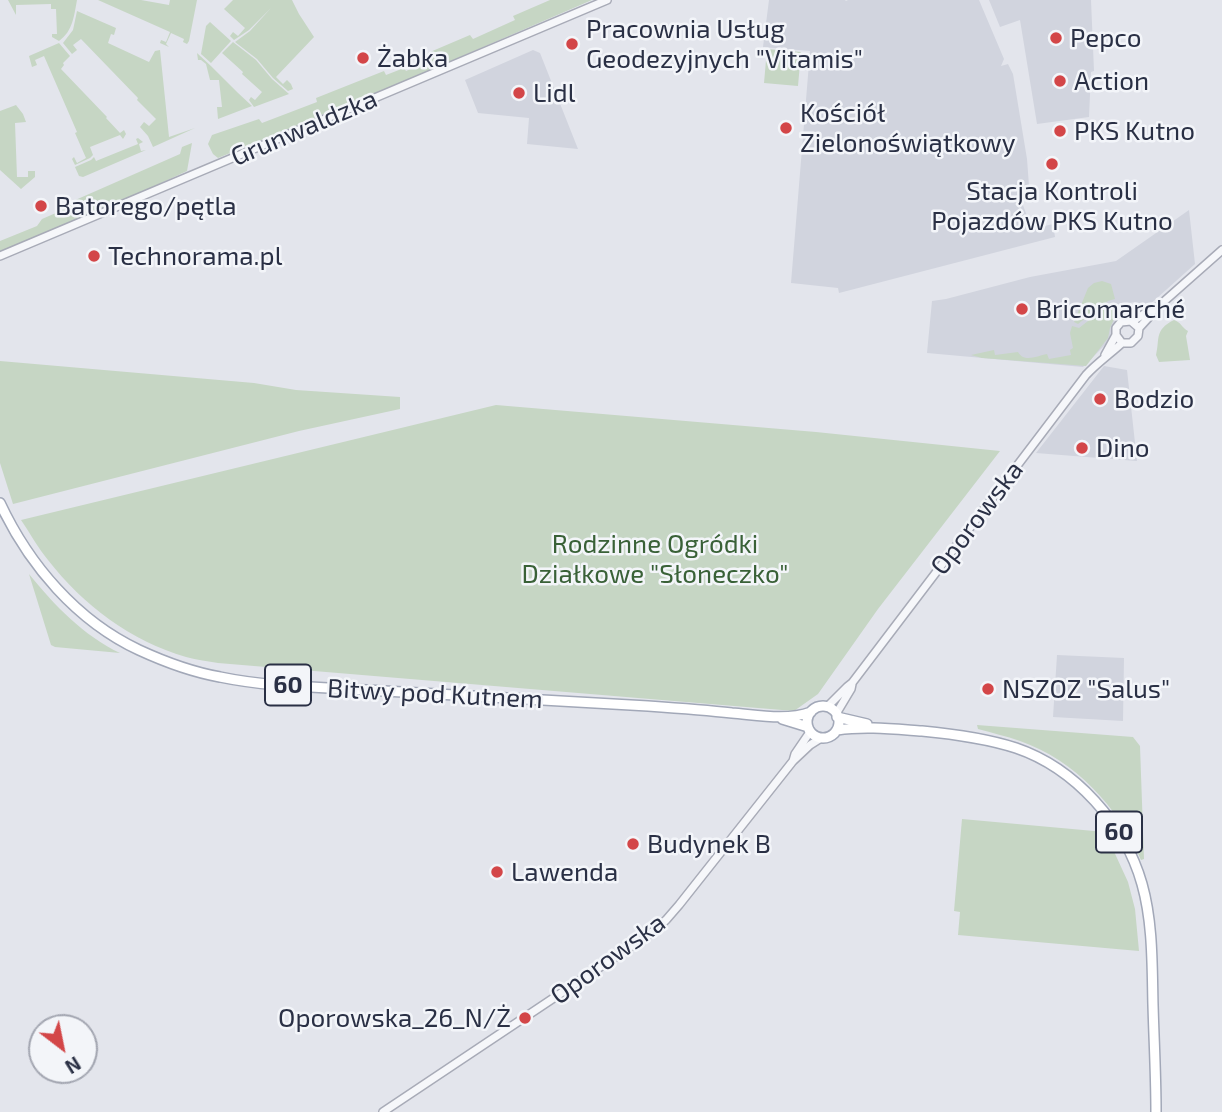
<!DOCTYPE html>
<meta charset="utf-8">
<style>
body{margin:0}
#map{position:relative;width:1222px;height:1112px;overflow:hidden;background:#e3e5ec;font-family:"Exo 2",sans-serif}
canvas{display:block}
.north{position:absolute;left:28px;top:1014px;width:70px;height:70px;box-sizing:border-box;background:#f3f5f9;border:2px solid #a3a6b1;border-radius:50%;rotate:148deg;font-size:19px;font-weight:700;line-height:28px;text-align:center;color:#2a3045}
.north::after{content:'';display:block;margin:auto;width:24px;height:32px;background:#d34648;clip-path:polygon(50% 0,100% 100%,50% 72%,0 100%)}
</style>
<div id="map">
<canvas width="1222" height="1112"></canvas>
<div class="north">N</div>
</div>
<script>
const ctx = document.querySelector('canvas').getContext('2d');
ctx.lineJoin = 'round';
function paint(path, color) {
  ctx.fillStyle = color;
  ctx.fill(path, 'evenodd');
}
function strokePath(path, color, width, dash) {
  ctx.strokeStyle = color;
  ctx.lineWidth = width;
  ctx.lineCap = dash ? 'butt' : 'round';
  ctx.setLineDash(dash || []);
  ctx.stroke(path);
}
function drawText(font, color, halo, rows, align = 'center') {
  ctx.font = font + ' "Exo 2",sans-serif';
  ctx.lineWidth = 5;
  ctx.setLineDash([]);
  ctx.textBaseline = 'middle';
  ctx.strokeStyle = halo;
  ctx.fillStyle = color;
  for (const [text, x, y, turn = 0] of rows) {
    ctx.save();
    ctx.translate(x, y);
    ctx.rotate((+turn || 0) * Math.PI / 180);
    ctx.textAlign = isNaN(turn) ? turn : align;
    if (halo) ctx.strokeText(text, 0, 0);
    ctx.fillText(text, 0, 0);
    ctx.restore();
  }
}
paint(new Path2D(`
 M769 0H845L846 1 848 0H979L1004 59 1001 66 1008 64 1013 74 1027 159 1029 186 1018 192 1032 229 1053 224 1055 237 839 293 838 288 791 283 810 51 763 47Z
 M989 0H1091L1094 71 1091 72 1089 117 1037 124 1020 20 1000 27Z
 M533 50 540 53 578 149 527 144 529 118 478 113 465 80Z
 M1189 210 1195 264 1147 307 1144 308 1135 302 1117 305V318L1108 342 1083 367 927 353 932 301 946 299 1030 277 1116 261Z
 M1104 366 1127 370 1137 461 1036 453Z
 M1057 655 1124 658 1123 721 1053 717Z`), '#d1d4de');
paint(new Path2D(`
 M8 0H77C74 16 73 31 59 41L52 37V34H57L56 9H51V4L16 5V15Z
 M98 0H141L169 5 170 0H197L189 41 187 44 183 42 184 39 171 33 166 44 169 47 160 43 161 40 166 42 170 32Z
 M233 0H292L299 14 314 37 276 77 283 84 287 80 291 84 293 89 288 91 273 78 257 59 235 42 250 31 271 8 249 30 234 40 230 36 233 32 238 36 245 28 224 9Z
 M550 0H592L416 76 218 158 213 154 208 144 212 135 259 119 262 123 317 102 316 98 384 71 386 75 404 68 406 71 413 68 412 64 425 59 423 55 470 35 473 39 515 20 513 16Z
 M77 11 116 28 114 35 111 34 108 43 149 62 155 51 160 50 169 137 195 128 153 147 148 136 140 127 144 122 149 126 156 119 137 100 138 98 81 39 73 45 77 50 72 54 63 43 73 30Z
 M210 22 231 41 211 63 201 54 206 26Z
 M233 42 256 60 272 79 289 94 254 107 249 100 251 97 255 100 262 92 242 74 243 72 222 53Z
 M59 43 70 56 63 63 64 65 61 69 107 117 106 118 120 133 124 130 126 134 123 139 120 135 90 147 93 155 90 158 75 165 72 159 74 157 77 163 86 158 75 133 77 132 44 56 35 60 37 65 32 67 29 56Z
 M767 49 801 52 798 86 764 83Z
 M197 53C216 70 233 89 252 106L218 119 217 107H222L219 80H210L206 64 201 60H198Z
 M16 105 23 114 26 122 15 123 17 177H28V171H35V177L21 189 0 170V111Z
 M138 138 143 142 139 144 141 151 146 150 83 177 79 176 75 167 91 160 94 157 96 161 138 144 136 139Z
 M192 143 187 171 120 202 0 253V241L37 226 42 219 65 209 64 205 180 154 182 147Z
 M1102 281 1111 284 1115 299 1108 301 1078 324 1074 322 1088 288 1094 283Z
 M1114 303 1115 317 1110 328 1108 338 1086 366 982 358 971 355 994 350 995 355 1018 352C1024 363 1037 356 1047 354L1049 359 1071 355 1070 350 1073 348 1070 333 1072 326 1079 328 1110 304Z
 M1174 320C1181 322 1182 328 1188 331L1186 336 1190 360 1159 362 1156 355C1160 339 1154 330 1174 320Z
 M0 361 254 383 296 390 400 397V409L299 431 13 504 0 463Z
 M496 405 816 432 1000 451 878 609 818 694 794 711 218 663C208 661 197 660 186 657 131 641 83 605 48 560 38 548 30 533 21 520Z
 M29 574C54 605 84 636 120 653L55 647 51 645Z
 M977 725 1133 737 1140 746 1144 859 1141 860C1119 808 1075 760 1020 741 1006 736 992 733 978 729Z
 M962 819 1105 832 1128 882 1135 909 1139 951 958 935 960 912 954 911Z`), '#c6d6c4');
const tertiary = new Path2D(`
 M0 256 607 0
 M1133 321 1144 314 1152 312
 M1139 328 1150 316 1152 312 1222 250
 M1105 355 1116 335V328L1121 322 1131 321 1139 328 1138 336 1131 343H1122L1116 335
 M827 707 847 687 852 683 1086 375C1097 363 1110 354 1122 343
 M836 714 851 689 852 684
 M793 761 795 754 810 732
 M383 1112 651 933 666 920 679 905 793 761 810 745 821 738`);
const primary = new Path2D(`
 M0 503C29 565 77 621 139 650 165 662 192 672 220 677 268 687 318 687 367 690 461 696 554 700 648 706 676 708 704 710 732 713 757 715 787 721 811 712
 M807 722a16 16 0 1 1 32 0a16 16 0 1 1-32 0Z
 M837 717 867 724
 M782 719 808 727
 M837 730C865 726 893 729 922 731 954 734 985 738 1016 748 1075 768 1125 824 1142 884 1153 923 1152 965 1153 1005 1154 1041 1156 1076 1156 1112`);
strokePath(tertiary, '#a8abb7', 10);
strokePath(primary, '#a2a8b8', 12);
strokePath(tertiary, '#f6f7fa', 7);
strokePath(primary, '#fff', 9);
for (const [x, y, r, color] of [
 [1056,38,7,"#d34648"],
 [572,44,7,"#d34648"],
 [363,58,7,"#d34648"],
 [1060,81,7,"#d34648"],
 [519,93,7,"#d34648"],
 [786,128,7,"#d34648"],
 [1060,131,7,"#d34648"],
 [1052,164,7,"#d34648"],
 [41,206,7,"#d34648"],
 [94,256,7,"#d34648"],
 [1022,309,7,"#d34648"],
 [1100,399,7,"#d34648"],
 [1082,448,7,"#d34648"],
 [988,689,7,"#d34648"],
 [633,844,7,"#d34648"],
 [497,872,7,"#d34648"],
 [525,1018,7,"#d34648"]
]) {
  const dot = new Path2D();
  dot.arc(x, y, r, 0, 2 * Math.PI);
  ctx.fillStyle = color;
  ctx.fill(dot);
  strokePath(dot, '#f3f5f9', 2.5);
}
for (const [x, y, w] of [
 [288,685,46],
 [1119,832,46]
]) {
  const box = new Path2D();
  box.roundRect(x - w / 2, y - 20.5, w, 41, 5);
  ctx.fillStyle = '#f3f5f9';
  ctx.fill(box);
  strokePath(box, '#2a3045', 2);
}
drawText('bold 24px', '#2a3045', null, [
 ["60",288,685],
 ["60",1119,832]
]);
drawText('26px', '#2a3045', '#f3f5f9', [
 ["Pracownia Usług",586,29],
 ["Geodezyjnych \"Vitamis\"",586,59],
 ["Pepco",1070,38],
 ["Żabka",377,58],
 ["Action",1074,81],
 ["Lidl",533,93],
 ["Kościół",800,113],
 ["Zielonoświątkowy",800,143],
 ["PKS Kutno",1074,131],
 ["Stacja Kontroli",1052,191,"center"],
 ["Pojazdów PKS Kutno",1052,221,"center"],
 ["Batorego/pętla",55,206],
 ["Technorama.pl",108,256],
 ["Bricomarché",1036,309],
 ["Bodzio",1114,399],
 ["Dino",1096,448],
 ["NSZOZ \"Salus\"",1002,689],
 ["Budynek B",647,844],
 ["Lawenda",511,872],
 ["Oporowska_26_N/Ż",511,1018,"right"]
], 'left');
drawText('26px', '#2a3045', '#f3f5f9', [
 ["Grunwaldzka",304,128,-23],
 ["Oporowska",977,518,-53],
 ["Bitwy pod Kutnem",435,694,3],
 ["Oporowska",608,959,-36]
]);
drawText('26px', '#396137', '#f3f5f9', [
 ["Rodzinne Ogródki",655,544],
 ["Działkowe \"Słoneczko\"",655,574]
]);
</script>
